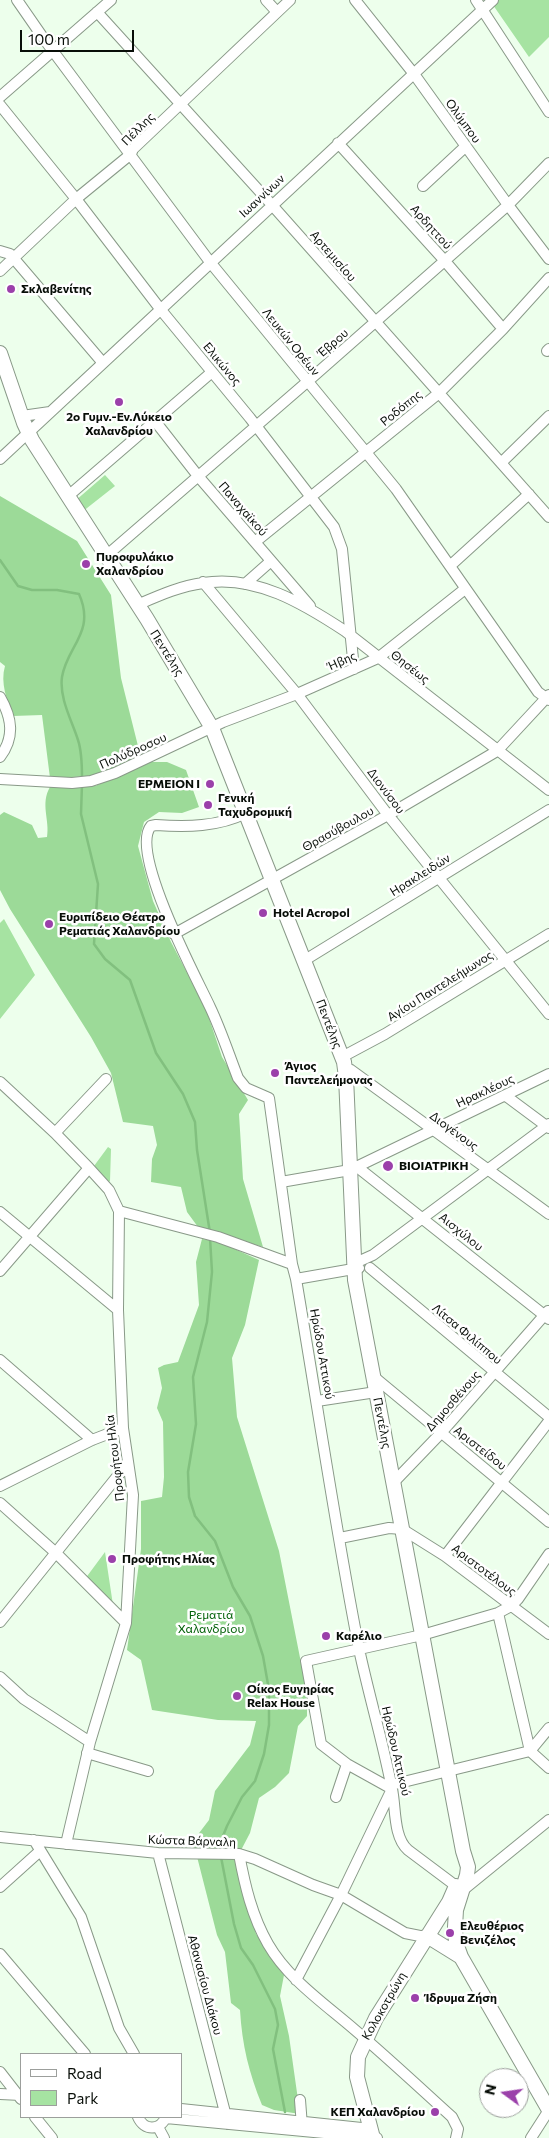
<!DOCTYPE html>
<meta charset="utf-8">
<style>
body{margin:0}
#map{position:relative;width:549px;height:2138px;overflow:hidden;background:#edffec;font-family:Commissioner,sans-serif}
canvas{display:block}
.legend{position:absolute;left:20px;top:2053px;width:162px;height:65px;box-sizing:border-box;background:#fff;border:1px solid #9c9f9c;margin:0;padding:6px 9px;list-style:none;font-size:15px;color:#080e08}
.legend li{display:flex;align-items:center;gap:10px;height:25px}
.legend b{width:25px;border:1px solid #9c9f9c}
.north{position:absolute;left:479px;top:2068px;width:50px;height:50px;box-sizing:border-box;background:#fff;border:1px solid #9c9f9c;border-radius:50%;rotate:284deg;font-size:14px;font-weight:700;line-height:20px;text-align:center;color:#080e08}
.north::after{content:'';display:block;margin:auto;width:18px;height:22px;background:#9b40aa;clip-path:polygon(50% 0,100% 100%,50% 72%,0 100%)}
.scale{position:absolute;left:20px;top:30px;width:114px;height:22px;box-sizing:border-box;border:2px solid #080e08;border-top:0;padding-left:6px;font-size:15px;line-height:18px;white-space:nowrap;color:#080e08;-webkit-text-stroke:4px #fff;paint-order:stroke}
</style>
<div id="map">
<canvas width="549" height="2138"></canvas>
<ul class="legend">
<li><b style="height:6px;background:#fff"></b>Road</li>
<li><b style="height:14px;background:#a6e3a2"></b>Park</li>
</ul>
<div class="north">N</div>
<div class="scale">100 m</div>
</div>
<script>
const ctx = document.querySelector('canvas').getContext('2d');
ctx.lineJoin = 'round';
function paint(path, color) {
  ctx.fillStyle = color;
  ctx.fill(path, 'evenodd');
}
function strokePath(path, color, width, dash) {
  ctx.strokeStyle = color;
  ctx.lineWidth = width;
  ctx.lineCap = dash ? 'butt' : 'round';
  ctx.setLineDash(dash || []);
  ctx.stroke(path);
}
function drawText(font, color, halo, rows, align = 'center') {
  ctx.font = font + ' Commissioner,sans-serif';
  ctx.lineWidth = 5;
  ctx.setLineDash([]);
  ctx.textBaseline = 'middle';
  ctx.strokeStyle = halo;
  ctx.fillStyle = color;
  for (const [text, x, y, turn = 0] of rows) {
    ctx.save();
    ctx.translate(x, y);
    ctx.rotate((+turn || 0) * Math.PI / 180);
    ctx.textAlign = isNaN(turn) ? turn : align;
    if (halo) ctx.strokeText(text, 0, 0);
    ctx.fillText(text, 0, 0);
    ctx.restore();
  }
}
paint(new Path2D(`
 M499 0H549V37L529 57 493 5Z
 M105 475 115 486 82 512 75 501Z
 M4 919 35 975 0 1019V923Z
 M108 1147 111 1149 110 1181 108 1183 94 1166Z
 M105 1552 113 1605 85 1579Z`), '#a6e3a2');
paint(new Path2D(`
 M0 496 77 541 111 595 121 678 141 758 95 776 50 778 42 715 13 716C7 700 0 683 5 666L0 662Z
 M151 762H167L186 770 199 807 182 813 159 812 144 822 138 846 153 901 171 942 206 1009 222 1057 248 1100 239 1114 243 1179 263 1247 198 1227 187 1212 181 1187 151 1182 152 1159 157 1145 153 1126 123 1122 111 1073 91 1037 10 909 0 890V815L4 812 32 825 38 838 47 837C50 820 40 804 50 787L95 786Z
 M202 1239 217 1241 259 1260 245 1325 232 1358 237 1417 279 1551 303 1673 307 1701V1716L298 1726 289 1773 275 1787 259 1798 250 1833 239 1854 256 1934 284 1975 280 1996 289 2036 300 2114 274 2110 262 2105C249 2073 242 2045 240 2010L231 2003 225 1952 217 1935 193 1841 209 1820 215 1791 250 1745 256 1721 218 1720 152 1710 141 1660 127 1650 141 1549V1501L162 1497 164 1477 163 1422 157 1408 162 1388 158 1368 164 1365 178 1362 199 1305 196 1262Z`), '#9cda98');
strokePath(new Path2D(`
 M0 560 18 586 32 590H57L79 594C96 632 67 646 62 677 59 698 72 721 78 740 82 752 82 766 82 778
 M82 784 81 814 98 884 94 944 105 959 130 980 156 1053 183 1094 195 1122 197 1150 210 1233
 M210 1238 212 1272 207 1322 193 1377 196 1424 188 1472 189 1497 195 1516 215 1541 233 1587 250 1616 263 1656 269 1690V1725L264 1754 255 1781 242 1797 227 1826 219 1846 220 1852
 M221 1857 234 1924 241 1948 253 1965 275 2009 278 2025 273 2049 285 2112`), '#82c07f', 2.5);
const minor = new Path2D(`
 M17 0 44 39 210 262 396 489 538 692 549 700
 M266 0 277 12
 M355 0 414 74 508 205 549 259
 M476 0 549 112
 M97 12 272 205 549 517
 M0 97 111 0
 M0 105 76 199 161 310 250 418 334 527 342 549 354 669
 M338 143 444 260 503 329
 M423 186 466 146
 M0 251 10 254 103 363
 M0 271 76 199 131 154 133 149 290 0
 M547 351 549 349
 M22 416 50 412
 M155 421 198 476 310 606
 M0 459 493 0
 M501 463 549 416
 M67 497 212 372
 M255 542 439 393 503 329 549 278
 M106 556 307 382 508 205 549 163
 M451 565 529 494
 M203 582 297 694 388 815 549 1014
 M245 584 271 561
 M137 605C158 596 180 586 203 583 255 574 304 604 345 631L549 790
 M0 697C12 718 15 737 0 757
 M0 779 72 783 91 781 115 773 223 722 297 694 378 658 465 589
 M246 813C218 827 187 827 156 825L151 826C129 852 196 977 210 1007 221 1030 229 1055 238 1078L246 1088 269 1098 292 1264 296 1279C317 1402 335 1526 359 1649 369 1696 383 1742 392 1789 396 1807 393 1837 408 1850L456 1886
 M174 934 388 815 497 751 549 695
 M305 960 549 810
 M342 1057 385 1034 549 934
 M345 1068 351 1070 549 1214
 M0 1082 55 1133 89 1168 109 1190 119 1211 118 1310 123 1428 133 1495 126 1623 90 1742 66 1844
 M506 1096 549 1128
 M55 1133 106 1079
 M356 1166 549 1319
 M281 1182 350 1170 549 1074
 M119 1211 218 1237 292 1264
 M0 1212 118 1310
 M353 1264 373 1255 549 1124
 M370 1268 549 1417
 M0 1271 89 1168
 M296 1279 359 1268
 M0 1360 92 1440
 M373 1376 549 1522
 M317 1401 376 1392
 M393 1483 441 1433 548 1311
 M0 1486 92 1440 123 1428
 M0 1503 56 1553 126 1623
 M340 1538 389 1528 402 1529 445 1556 549 1634
 M445 1556 549 1421
 M498 1613 530 1751 549 1768
 M0 1622 128 1463
 M0 1677 24 1699 90 1742
 M87 1753 148 1771
 M391 1785 530 1751 549 1728
 M392 1789 347 1764 321 1744 306 1661 422 1635 498 1613 511 1606 518 1599 549 1554
 M336 1797 347 1764
 M0 1837 158 1853 239 1854 255 1859 313 1885 341 1895 405 1933 425 1937
 M34 1840 81 1917 119 2028 134 2054
 M158 1853 228 2124
 M239 1854C245 1886 252 1916 268 1944 288 1979 325 2004 355 2030 388 2058 420 2088 452 2117L458 2129 456 2138
 M0 1887 40 1851
 M463 1890 549 1820
 M0 1954 85 2054
 M296 1980 341 1895 392 1789
 M0 2072 21 2099
 M0 2094 21 2095
 M300 2100 302 2126
 M181 2109 371 2129
 M35 2117 52 2138
 M138 2117C144 2131 160 2131 166 2117
 M166 2118 377 2138
 M158 2127 164 2138
 M531 2138 549 2110`);
const major = new Path2D(`
 M0 353 24 423 32 440 147 619 212 728 344 1062 346 1077 355 1280 463 1851 468 1867 467 1875 456 1910 455 1927 456 1943 461 1957 549 2110
 M425 1937 432 1939 461 1957
 M373 2138 357 2077 358 2057 376 2018 449 1902 456 1886`);
strokePath(minor, '#899988', 12);
strokePath(major, '#899988', 16);
strokePath(minor, '#fff', 10);
strokePath(major, '#fff', 14);
for (const [x, y, r, color] of [
 [11,289,5,"#9b40aa"],
 [119,402,5,"#9b40aa"],
 [86,564,5,"#9b40aa"],
 [210,784,5,"#9b40aa"],
 [208,805,5,"#9b40aa"],
 [263,913,5,"#9b40aa"],
 [49,924,5,"#9b40aa"],
 [275,1073,5,"#9b40aa"],
 [388,1166,6,"#9b40aa"],
 [112,1559,5,"#9b40aa"],
 [326,1636,5,"#9b40aa"],
 [237,1696,5,"#9b40aa"],
 [450,1933,5,"#9b40aa"],
 [415,1998,5,"#9b40aa"],
 [435,2112,5,"#9b40aa"]
]) {
  const dot = new Path2D();
  dot.arc(x, y, r, 0, 2 * Math.PI);
  ctx.fillStyle = color;
  ctx.fill(dot);
  strokePath(dot, '#fff', 2);
}
drawText('12px', '#080e08', '#fff', [
 ["Ολύμπου",463,121,54],
 ["Πέλλης",138,129,-45],
 ["Ιωαννίνων",262,196,-43],
 ["Αρδηττού",431,227,48],
 ["Αρτεμισίου",333,256,49],
 ["Λευκών Ορέων",291,342,51],
 ["Έβρου",333,343,-41],
 ["Ελικώνος",222,364,50],
 ["Ροδόπης",401,408,-39],
 ["Παναχαϊκού",243,509,49],
 ["Πεντέλης",167,653,58],
 ["Ήβης",342,661,-24],
 ["Θησέως",410,667,38],
 ["Πολύδροσου",133,751,-24],
 ["Διονύσου",386,791,53],
 ["Θρασύβουλου",338,829,-29],
 ["Ηρακλειδών",420,875,-32],
 ["Αγίου Παντελεήμωνος",440,986,-32],
 ["Πεντέλης",329,1024,69],
 ["Ηρακλέους",485,1091,-25],
 ["Διογένους",454,1131,36],
 ["Αισχύλου",461,1232,39],
 ["Λίτσα Φιλίππου",467,1334,40],
 ["Ηρώδου Αττικού",322,1354,80],
 ["Δημοσθένους",453,1401,-49],
 ["Πεντέλης",382,1423,79],
 ["Αριστείδου",480,1448,38],
 ["Προφήτου Ηλία",115,1458,-97],
 ["Αριστοτέλους",484,1570,37],
 ["Ηρώδου Αττικού",396,1751,77],
 ["Κώστα Βάρναλη",192,1841,2],
 ["Αθανασίου Διάκου",205,1985,75],
 ["Κολοκοτρώνη",384,2006,-60]
]);
drawText('bold 12px', '#080e08', '#fff', [
 ["Σκλαβενίτης",21,289],
 ["2ο Γυμν.-Εν.Λύκειο",119,417,"center"],
 ["Χαλανδρίου",119,431,"center"],
 ["Πυροφυλάκιο",96,557],
 ["Χαλανδρίου",96,571],
 ["ΕΡΜΕΙΟΝ Ι",200,784,"right"],
 ["Γενική",218,798],
 ["Ταχυδρομική",218,812],
 ["Hotel Acropol",273,913],
 ["Ευριπίδειο Θέατρο",59,917],
 ["Ρεματιάς Χαλανδρίου",59,931],
 ["Άγιος",285,1066],
 ["Παντελεήμονας",285,1080],
 ["ΒΙΟΙΑΤΡΙΚΗ",399,1166],
 ["Προφήτης Ηλίας",122,1559],
 ["Καρέλιο",336,1636],
 ["Οίκος Ευγηρίας",247,1689],
 ["Relax House",247,1703],
 ["Ελευθέριος",460,1926],
 ["Βενιζέλος",460,1940],
 ["Ίδρυμα Ζήση",425,1998],
 ["KΕΠ Χαλανδρίου",425,2112,"right"]
], 'left');
drawText('12px', '#026108', '#fff', [
 ["Ρεματιά",211,1615],
 ["Χαλανδρίου",211,1629]
]);
</script>
